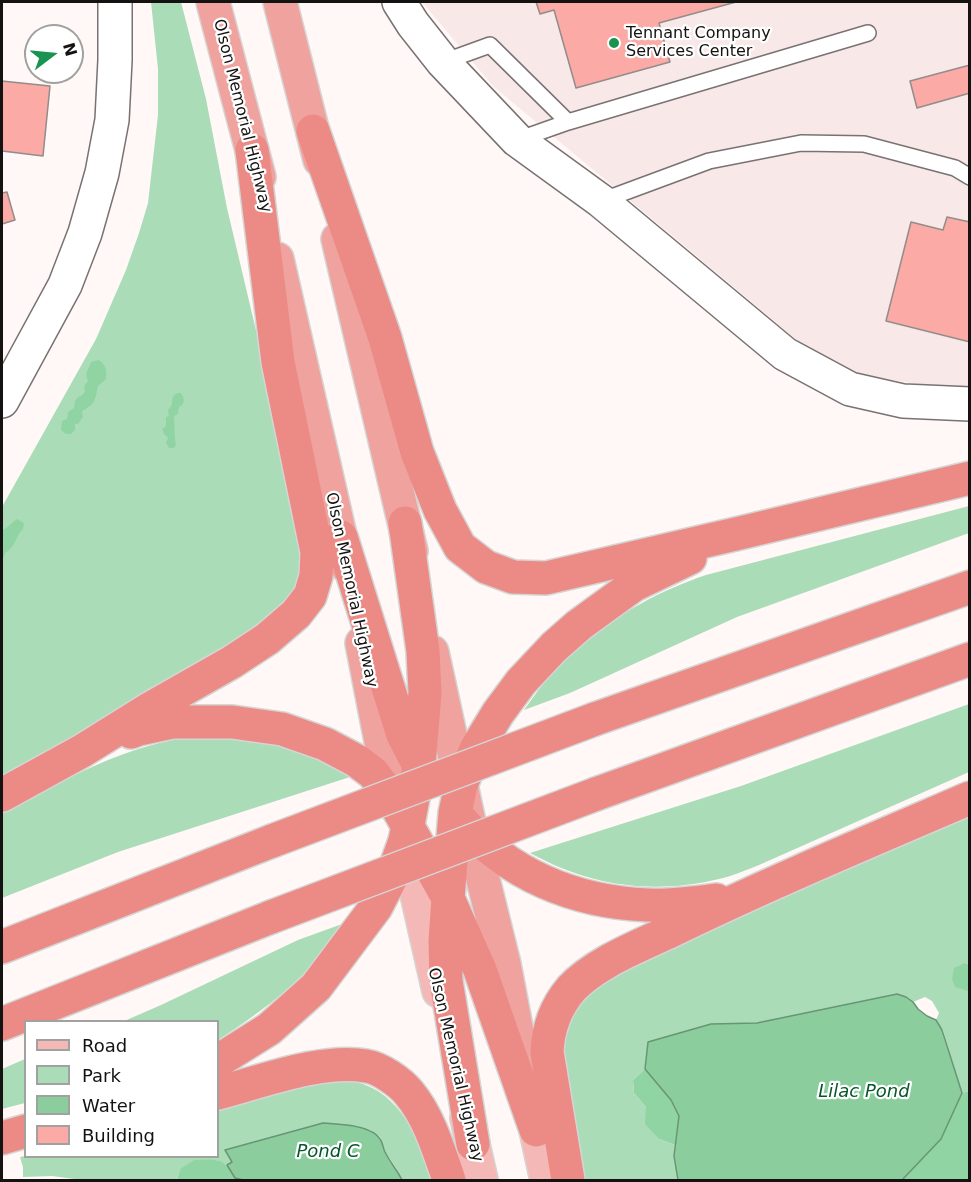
<!DOCTYPE html>
<style>
body{margin:0}
#map{position:relative;width:971px;height:1182px;overflow:hidden;background:#fff8f7;font-family:"DejaVu Sans",sans-serif}
canvas{display:block}
.frame{position:absolute;inset:0;border:3px solid #151312;pointer-events:none}
.legend{position:absolute;left:24px;top:1020px;width:195px;height:138px;box-sizing:border-box;background:#fff;border:2px solid #a1a1a0;margin:0;padding:8px 10px;list-style:none;font-size:18px;color:#151312}
.legend li{display:flex;align-items:center;gap:12px;height:30px}
.legend b{width:30px;border:2px solid #a1a1a0}
.north{position:absolute;left:24px;top:24px;width:60px;height:60px;box-sizing:border-box;background:#fff;border:2px solid #a1a1a0;border-radius:50%;rotate:74deg;font-size:16px;font-weight:700;line-height:24px;text-align:center;color:#151312}
.north::after{content:'';display:block;margin:auto;width:21px;height:27px;background:#19934f;clip-path:polygon(50% 0,100% 100%,50% 72%,0 100%)}
</style>
<div id="map">
<canvas width="971" height="1182"></canvas>
<div class="frame"></div>
<ul class="legend">
<li><b style="height:8px;background:#f4b9b6"></b>Road</li>
<li><b style="height:16px;background:#abdcb8"></b>Park</li>
<li><b style="height:16px;background:#8bcd9d"></b>Water</li>
<li><b style="height:16px;background:#fbaaa5"></b>Building</li>
</ul>
<div class="north">N</div>
</div>
<script>
const ctx = document.querySelector('canvas').getContext('2d');
ctx.lineJoin = 'round';
function paint(path, color) {
  ctx.fillStyle = color;
  ctx.fill(path, 'evenodd');
}
function strokePath(path, color, width, dash) {
  ctx.strokeStyle = color;
  ctx.lineWidth = width;
  ctx.lineCap = dash ? 'butt' : 'round';
  ctx.setLineDash(dash || []);
  ctx.stroke(path);
}
function drawText(font, color, halo, rows, align = 'center') {
  ctx.font = font + ' "DejaVu Sans",sans-serif';
  ctx.lineWidth = 4.5;
  ctx.setLineDash([]);
  ctx.textBaseline = 'middle';
  ctx.strokeStyle = halo;
  ctx.fillStyle = color;
  for (const [text, x, y, turn = 0] of rows) {
    ctx.save();
    ctx.translate(x, y);
    ctx.rotate((+turn || 0) * Math.PI / 180);
    ctx.textAlign = isNaN(turn) ? turn : align;
    if (halo) ctx.strokeText(text, 0, 0);
    ctx.fillText(text, 0, 0);
    ctx.restore();
  }
}
paint(new Path2D(`
 M422 2H969V386L937 387 853 374 809 350 493 86Z`), '#f8e8e7');
paint(new Path2D(`
 M151 2H181L206 99 227 208 259 343 303 561 296 585 282 606 269 619 197 671 2 776V507L96 339 126 270 139 233 148 203 158 115V69Z
 M969 506V533L737 617 570 693 524 710C537 692 551 672 567 656 607 620 655 592 706 575Z
 M969 704V772L759 865C746 870 733 876 719 879 652 895 590 886 530 853L741 786Z
 M198 736C216 737 235 738 254 740 286 744 324 760 350 777L118 852 2 898V814C63 780 126 744 198 736Z
 M969 809V964L965 963 968 991H969V1091L962 1093 943 1030 936 1020 939 1013 932 1001 925 997 913 1002 906 997 757 1023 711 1024 648 1042 645 1069 633 1080 634 1093 646 1107 659 1139 675 1145 674 1156 678 1180H585C577 1145 552 1058 566 1026 578 1002 599 986 619 969Z
 M342 924C315 974 264 1010 218 1040V1022H122L161 1005 298 940Z
 M25 1059V1103L2 1109V1069Z
 M318 1080C330 1080 344 1079 356 1082 402 1093 419 1142 436 1180H402L396 1168 386 1153 380 1137 370 1130 346 1125 323 1123 225 1150 232 1163 227 1165 216 1160 180 1169 177 1180H82L52 1176 23 1177V1167L20 1157 25 1156H218V1106Z`), '#abdcb8');
paint(new Path2D(`
 M99 360C106 365 107 370 106 379L98 386C95 400 96 404 82 411L83 417 78 424H75V430L71 434H66L61 430 62 421 67 419 68 412 74 408 75 401 78 397 81 396 85 392 84 386 88 381 86 374 91 362Z
 M177 393H181C185 399 185 404 179 407L178 414 174 416C175 426 174 436 176 445L174 448H169L166 443 168 438 164 434 162 429 166 426V417L169 416 168 411C168 409 170 408 171 406 174 401 169 398 177 393Z
 M17 519 24 523 23 529C15 536 16 547 5 553L2 563V530C9 528 10 523 17 519Z
 M965 963 969 964V991H968L955 987 952 979 954 968Z
 M645 1069 671 1100 679 1116 675 1145 659 1139 645 1124 646 1107 634 1093 633 1080Z
 M969 1091V1180H902L941 1139 962 1093Z
 M194 1160C206 1160 220 1157 228 1167 234 1173 235 1177 243 1180H177L180 1169Z`), '#91d4a3');
const water = new Path2D(`
 M897 994 906 997 913 1002 918 1009 927 1016 936 1020 942 1030 962 1093 941 1139 902 1180H678L674 1156 679 1116 671 1100 645 1069 648 1042 711 1024 757 1023Z
 M323 1123C338 1124 372 1125 380 1139 383 1143 383 1148 385 1152 390 1162 397 1170 402 1180H243L235 1178 227 1165 232 1162 225 1150Z`);
paint(water, '#8bcd9d');
strokePath(water, '#689573', 1.5);
const building = new Path2D(`
 M536 2H736L659 23 670 62 576 88 554 10 540 14Z
 M970 65V93L917 108 910 81Z
 M2 81 50 86 43 156 2 151Z
 M7 192 15 220 2 224V193Z
 M947 217 970 222V342L886 321 911 222 943 230Z`);
paint(building, '#fbaaa5');
strokePath(building, '#928c8b', 1.5);
const service = new Path2D(`
 M443 62 490 45 568 122
 M517 140 568 122 868 33
 M601 201 709 161 801 143 864 144 955 168 970 177`);
const tertiary = new Path2D(`
 M399 2 413 24 443 62 517 140 601 201 785 354 850 389 903 401 970 404
 M2 401 65 285 85 233 102 173 112 120 115 60V2`);
const primary = new Path2D(`
 M405 841 439 991
 M467 1118 481 1180
 M536 1130 547 1180`);
const trunk = new Path2D(`
 M213 2 259 177
 M280 2 320 160
 M338 239 411 551
 M277 259 347 566
 M362 643 381 741 397 807
 M432 652 471 831 504 964 523 1064`);
const motorway = new Path2D(`
 M313 131 385 338 417 452 440 510 460 547 486 567 513 577 546 578 740 533 970 478
 M341 537 403 735 418 764
 M595 719 970 587
 M131 732 139 729 172 722H232L282 729 325 744 357 761 373 773 386 790 397 807 448 898 480 970 536 1130
 M596 794 970 659
 M2 795 82 751 151 708 232 662 267 639 296 614 310 596 316 576 317 552 278 362 252 150
 M460 819C508 875 575 902 647 905 671 906 694 903 716 900
 M2 947 272 841
 M2 1024 271 917
 M218 1061 269 1029 316 987 376 907 393 874 405 841 419 766 425 692 423 651 405 523
 M218 1093C260 1082 323 1058 366 1066 380 1068 400 1082 409 1093 429 1117 439 1151 449 1180
 M2 1138 26 1131
 M473 1144 446 981 445 941 448 898 455 813 461 785 476 749 498 713 521 682 554 647 579 625 634 585 690 558
 M568 1180 547 1052C548 1028 555 1008 571 989 596 962 640 946 673 930 770 883 870 841 970 798`);
strokePath(service, '#797272', 18);
strokePath(tertiary, '#797272', 36);
strokePath(primary, '#d5d5d4', 36);
strokePath(trunk, '#d5d5d4', 36);
strokePath(motorway, '#d5d5d4', 36);
strokePath(service, '#fff', 15);
strokePath(tertiary, '#fff', 33);
strokePath(primary, '#f4b9b6', 33);
strokePath(trunk, '#f0a29e', 33);
strokePath(motorway, '#ec8b86', 33);
const motorwayBridge = new Path2D(`
 M272 841 595 719
 M271 917 596 794`);
strokePath(motorwayBridge, '#d5d5d4', 36, []);
strokePath(motorwayBridge, '#ec8b86', 33);
for (const [x, y, r, color] of [
 [614,43,6,"#19934f"]
]) {
  const dot = new Path2D();
  dot.arc(x, y, r, 0, 2 * Math.PI);
  ctx.fillStyle = color;
  ctx.fill(dot);
  strokePath(dot, '#fff', 2);
}
drawText('16px', '#151312', '#fff', [
 ["Tennant Company",626,34],
 ["Services Center",626,52]
], 'left');
drawText('16px', '#151312', '#fff', [
 ["Olson Memorial Highway",242,116,76],
 ["Olson Memorial Highway",351,590,78],
 ["Olson Memorial Highway",455,1065,77]
]);
drawText('italic 18px', '#05562a', '#fff', [
 ["Lilac Pond",864,1092],
 ["Pond C",328,1152]
]);
</script>
